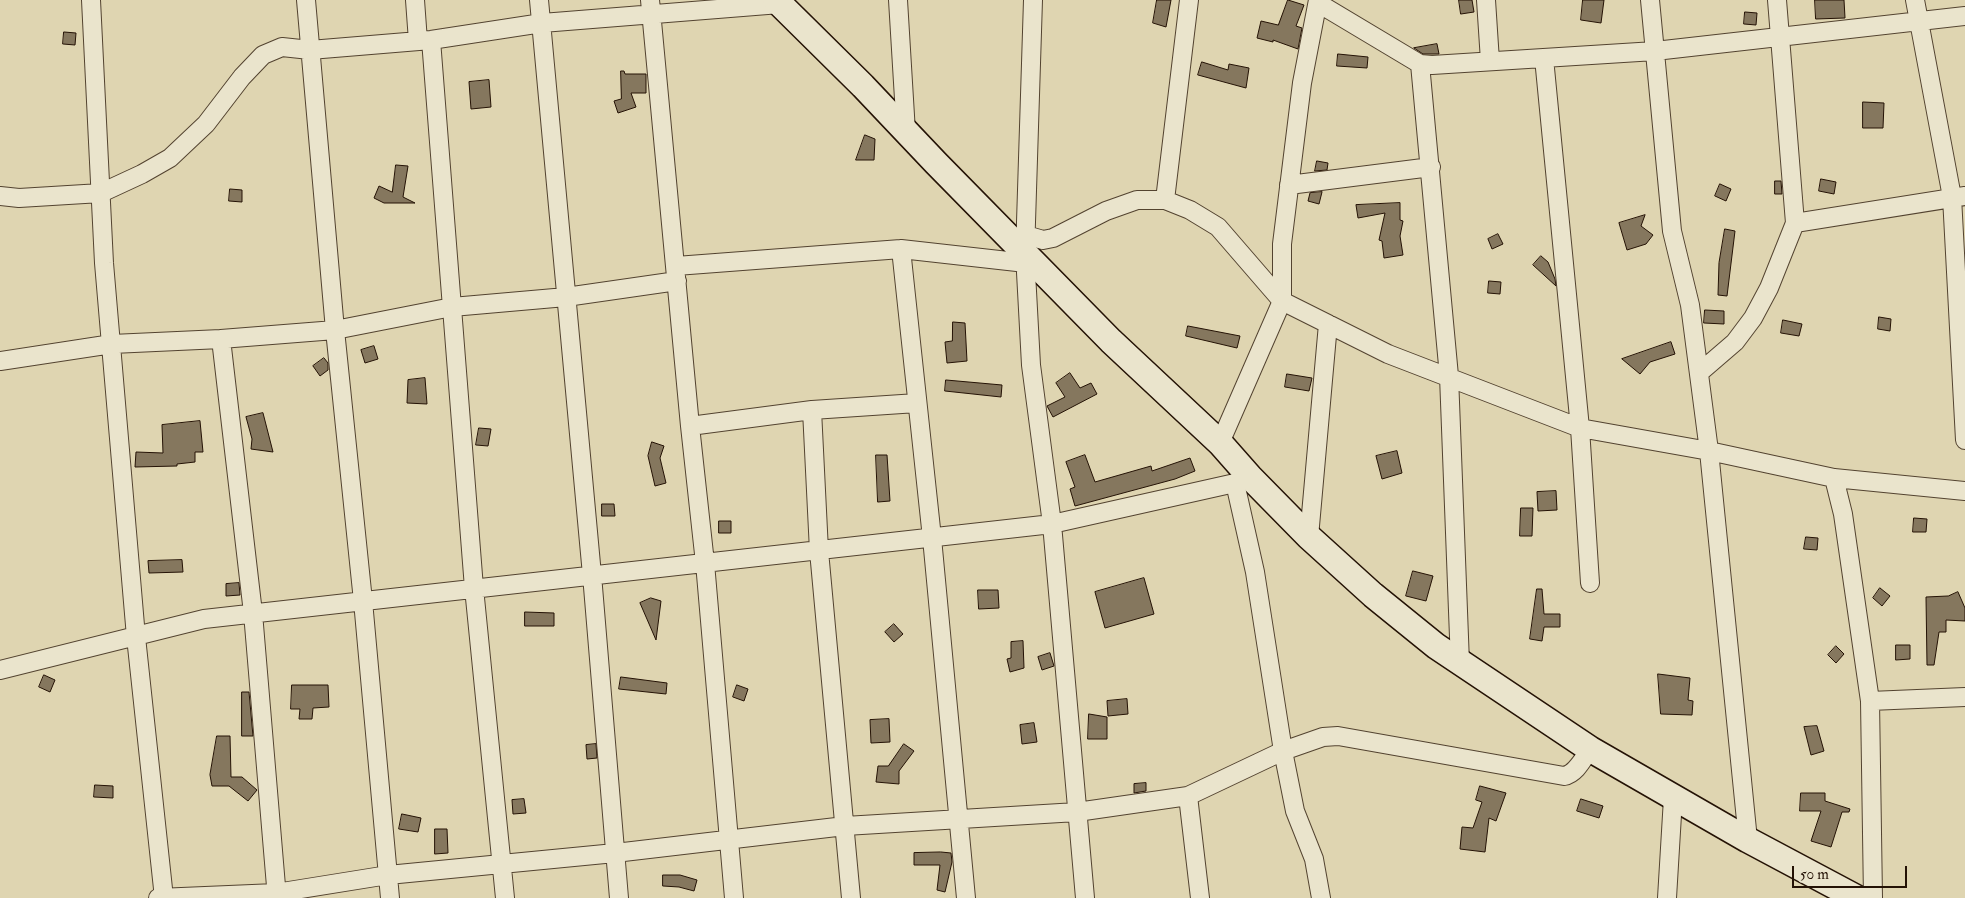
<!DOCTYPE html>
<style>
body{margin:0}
#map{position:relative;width:1965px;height:898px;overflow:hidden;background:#dfd5b1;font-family:"IM FELL Double Pica",serif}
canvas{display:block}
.scale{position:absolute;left:1792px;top:866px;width:115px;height:22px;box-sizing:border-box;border:2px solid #241205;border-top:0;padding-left:6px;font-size:15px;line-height:18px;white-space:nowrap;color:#241205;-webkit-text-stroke:4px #eae4cc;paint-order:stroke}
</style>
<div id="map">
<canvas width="1965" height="898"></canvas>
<div class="scale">50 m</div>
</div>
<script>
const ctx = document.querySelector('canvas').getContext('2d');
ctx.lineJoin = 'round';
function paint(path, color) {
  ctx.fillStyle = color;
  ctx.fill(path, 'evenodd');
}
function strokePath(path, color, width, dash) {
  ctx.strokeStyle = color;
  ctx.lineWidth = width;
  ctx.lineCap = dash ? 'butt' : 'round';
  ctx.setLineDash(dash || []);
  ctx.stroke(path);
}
const building = new Path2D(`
 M1157 0H1171L1166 27 1153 23Z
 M1288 0 1304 5 1296 26 1302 28 1298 49 1273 40V42L1257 38 1261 21 1278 25Z
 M1459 0H1472L1474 12 1461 14Z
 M1583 0H1604L1601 23 1581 20Z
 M1815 0H1844L1845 18 1816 19Z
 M1745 12 1757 13 1756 25 1744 24Z
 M64 32 76 33 75 45 63 44Z
 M1437 44 1439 54H1423L1414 48Z
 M1338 54 1368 57 1367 68 1337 66Z
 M1202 62 1228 70 1229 64 1249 68 1246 88 1198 75Z
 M621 71H624L625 74H646V93H631L636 107 618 113 614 101 621 99Z
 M489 80 491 107 471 109 469 82Z
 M1863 102 1884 103 1883 128H1863Z
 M865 135 875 139 874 160H856Z
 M1317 161 1328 163 1327 170 1315 171Z
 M396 165 408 166 403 197 415 203H384L374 198 379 186 392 192Z
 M1821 179 1836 182 1834 194 1819 191Z
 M1775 181H1781L1782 194H1775Z
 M1720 184 1731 189 1726 201 1715 196Z
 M230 189 242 190V202L229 201Z
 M1322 192 1319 204 1308 201 1310 193Z
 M1400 203V220L1403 221 1400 236 1403 255 1384 258 1382 241 1379 240 1385 213 1358 218 1356 205Z
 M1645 215 1641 226 1653 235 1646 244 1627 250 1619 223Z
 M1725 229 1735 231 1727 296 1718 295 1719 263Z
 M1498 234 1503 244 1492 249 1488 239Z
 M1541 256 1548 262 1555 279 1556 286 1533 265Z
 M1489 281 1501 282 1500 294 1488 293Z
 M1705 310 1724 311V324L1704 323Z
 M1879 317 1891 319 1890 331 1878 329Z
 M1783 320 1802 324 1799 336 1781 333Z
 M953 322 965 323 967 361 947 363 945 342 952 341Z
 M1188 326 1240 336 1237 348 1186 336Z
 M1671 342 1675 354 1650 362 1640 374 1622 359Z
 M374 346 378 359 365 363 361 350Z
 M324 358 328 363V370L320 376 313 366Z
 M1070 373 1080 388 1091 383 1097 394 1053 417 1047 406 1065 397 1056 383Z
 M1287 374 1312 378 1309 391 1285 387Z
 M425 378 427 404 407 403 408 380Z
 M946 380 1002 385 1001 397 945 391Z
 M263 413 273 452 251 449 252 439 246 417Z
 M200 421 203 452H195V462L177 464V466L135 467 136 452 163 453 162 425Z
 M479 428 491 429 488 446 476 445Z
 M652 442 664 446 660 458 666 483 655 486 648 456Z
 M1397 451 1402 473 1382 479 1376 456Z
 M876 455H887L890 501 878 502Z
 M1085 455 1095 482 1151 466 1152 471 1190 458 1195 471 1175 479 1075 506 1070 489 1075 487 1066 462Z
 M1556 491 1557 510 1538 511 1537 492Z
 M602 504H614L615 516H602Z
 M1521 508H1533L1532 536H1520Z
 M1914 518 1927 519 1926 532H1913Z
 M719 521H731V533H719Z
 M1806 537 1818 538 1817 550 1804 549Z
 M182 560 183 572 149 573 148 561Z
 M1413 571 1433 576 1426 601 1406 596Z
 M1144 578 1154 614 1105 628 1095 592Z
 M239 583 240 595 226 596V584Z
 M1880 588 1890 596 1882 606 1873 598Z
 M1537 589H1542L1544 614H1560V627H1544L1542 641 1530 639Z
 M978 590H998L999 608 979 609Z
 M1958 592 1965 608V621L1946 620V632H1939L1934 665H1927L1926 597 1948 596Z
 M651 598 661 601 656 640 640 603Z
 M525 612 554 613V626H525Z
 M894 624 903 634 894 642 885 632Z
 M1023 641 1024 668 1010 672 1007 659 1011 658V642Z
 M1896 645H1910V659L1896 660Z
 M1836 646 1844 654 1836 663 1828 655Z
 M1050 653 1054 666 1042 670 1038 657Z
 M1658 674 1690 678 1688 700 1693 701 1692 715 1661 714Z
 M44 675 55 680 50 692 39 687Z
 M621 677 667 683 666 694 619 689Z
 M292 685H328L329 707 313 708 312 719H299L300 709H291Z
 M737 685 748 689 744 701 733 697Z
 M242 692H249L253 736H242Z
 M1127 699 1128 714 1108 716 1107 701Z
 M1089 714 1107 717V739H1088Z
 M889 719 890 742 871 743 870 720Z
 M1034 723 1037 742 1022 744 1020 725Z
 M1817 726 1824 751 1811 755 1804 727Z
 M217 736H230L231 777H242L257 790 248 801 229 786H212L210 775Z
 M596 744 597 758 587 759 586 745Z
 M904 744 914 751 899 771V784L876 782 878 766H888Z
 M1146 783V791L1134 793V784Z
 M95 785 113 786V798L94 797Z
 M1480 786 1506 793 1496 821 1489 818 1485 852 1460 849 1462 827 1473 828 1482 802 1476 800Z
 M1801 793H1825V801L1850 809 1849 812H1842L1831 847 1811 841 1821 811H1800Z
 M524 799 526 813 513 814 512 800Z
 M1581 799 1603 806 1599 818 1577 811Z
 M402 814 421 818 418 832 399 829Z
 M435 829H447L448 853 435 854Z
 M941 852 951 853 952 862 945 892 937 890 940 865H914V853Z
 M663 875H680L697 880 694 891 679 887 663 886Z`);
paint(building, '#85775e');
strokePath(building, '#241205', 1);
const minor = new Path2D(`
 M91 0 104 263 136 637 164 898
 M306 0 335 330 363 601 390 898
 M415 0 418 41
 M539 0 592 575 619 898
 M650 0 690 426 705 563 734 898
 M898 0 906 132
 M1033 0 1025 254 1031 365 1052 524 1085 898
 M1486 0 1490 61
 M1650 0 1672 231 1690 305 1709 451 1748 840
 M1915 0 1952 197 1965 440
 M1318 3 1420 64 1432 65 1655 51 1965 16
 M431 40 474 588 505 898
 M1544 58 1580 428 1590 583
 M1420 64 1449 376 1460 663
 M1289 185 1431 167
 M0 196 19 198 101 193 142 174 170 158 206 124 242 77 263 55 282 47 310 50 431 40 542 23 780 4
 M1165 200 1189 0
 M1795 223 1965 196
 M1026 235 1043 240 1053 238 1106 211 1137 200H1165L1190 210 1218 227 1282 301 1388 354 1580 428 1709 451 1834 478 1965 491
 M901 249 932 538 966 898
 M676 266 901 249 1026 263
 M221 339 253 613 277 898
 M0 361 112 344 221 339 335 330 452 307 566 297 677 281
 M1699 373 1735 342 1753 318 1769 288 1795 223 1777 0
 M812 410 819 551 851 898
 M690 426 812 410 917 403
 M1220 443 1282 301V244L1302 83 1318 0
 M1834 478 1843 514 1870 701 1873 898
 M1235 483 1255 572 1283 751 1295 811 1314 859 1321 898
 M1309 537 1328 324
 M0 670 204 619 1052 524 1235 483 1250 477
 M1870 701 1965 697
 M1188 796 1200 898
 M158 898 276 893 388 875 615 853 845 826 1077 812 1188 796 1283 751 1323 737 1338 736 1564 776C1576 774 1583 759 1590 749
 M1667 898 1673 798`);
const secondary = new Path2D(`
 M776 0 863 86 936 163 1111 341 1220 443 1250 477 1309 537 1373 595 1436 646 1590 749 1748 840 1857 898`);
strokePath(minor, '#534330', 20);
strokePath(secondary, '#241205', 28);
strokePath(minor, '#eae4cc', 18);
strokePath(secondary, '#eae4cc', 25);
</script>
